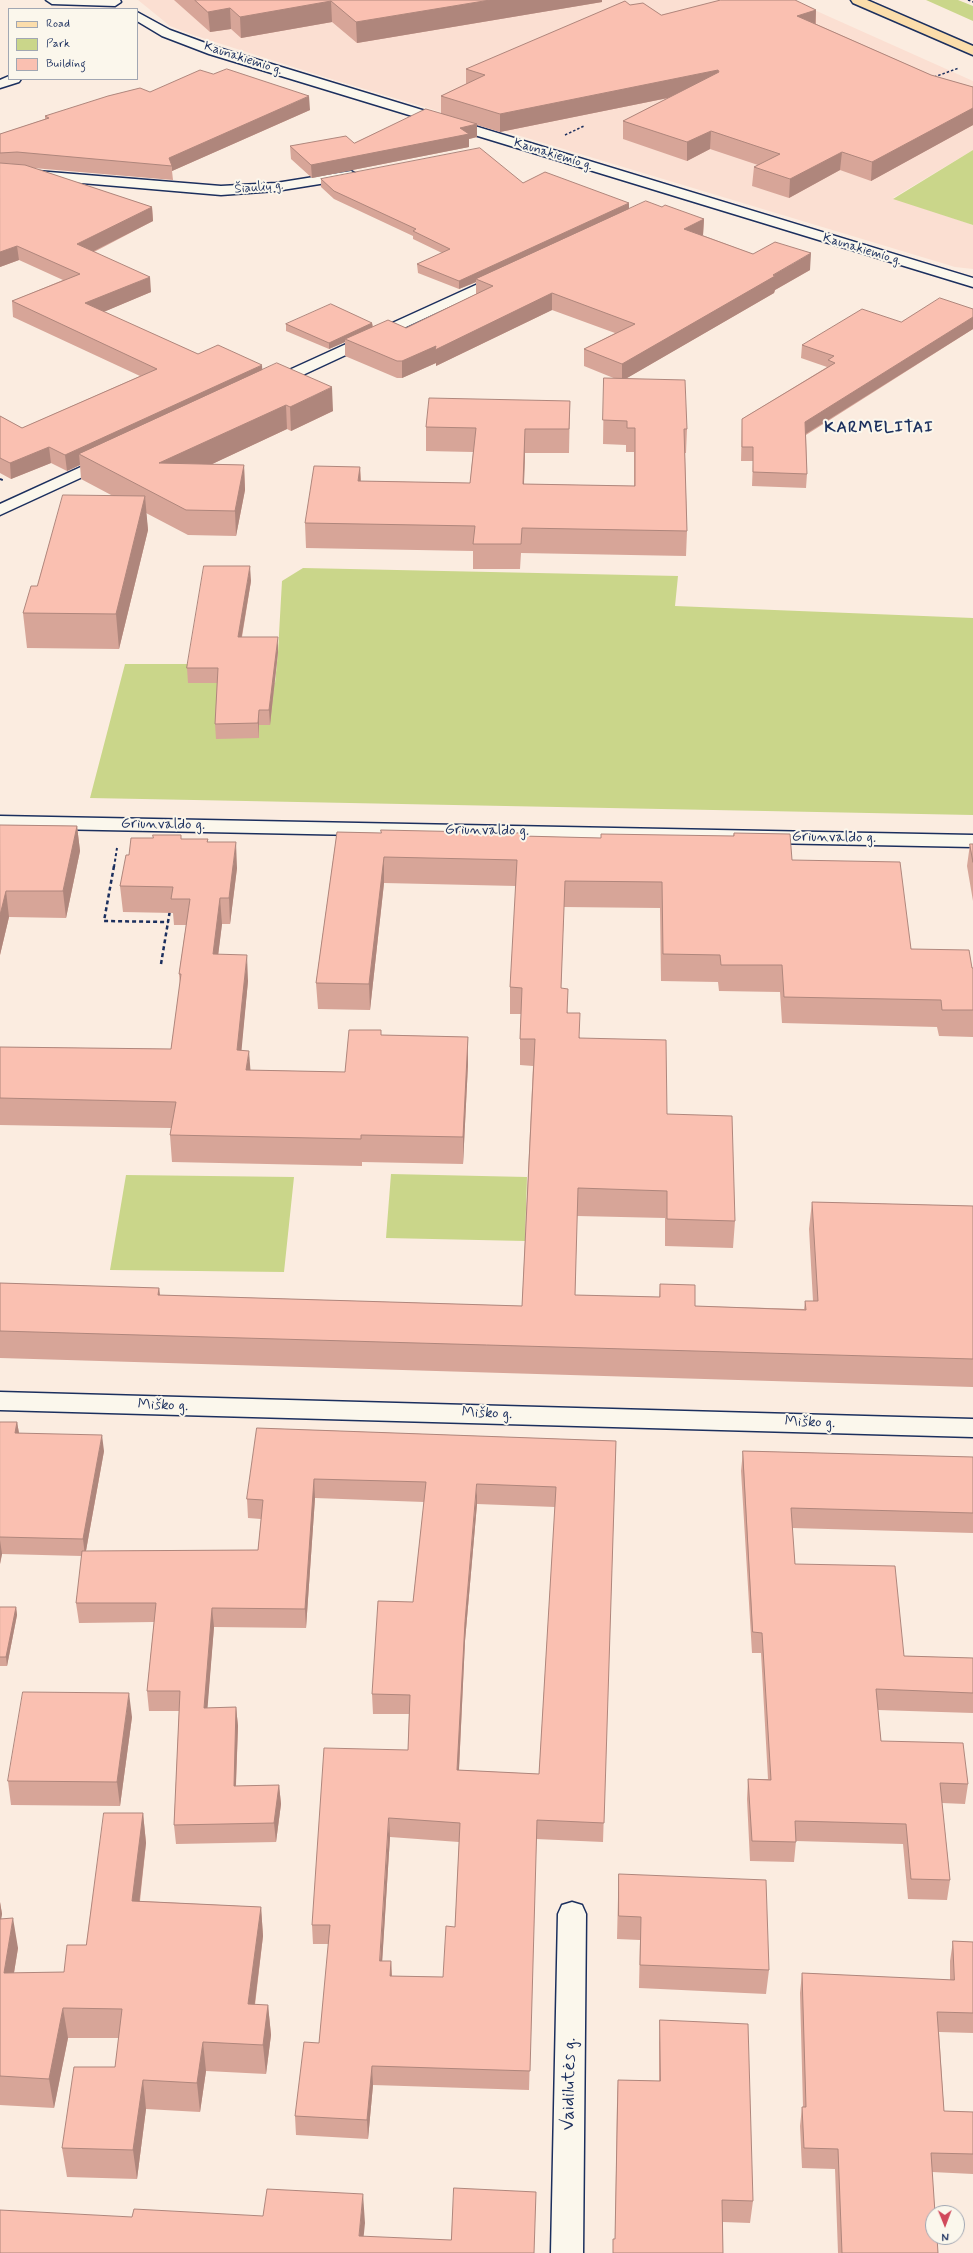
<!DOCTYPE html>
<meta charset="utf-8">
<style>
body{margin:0}
#map{position:relative;width:973px;height:2253px;overflow:hidden;background:#fbece0;font-family:Mynerve,sans-serif}
canvas{display:block}
.legend{position:absolute;left:8px;top:8px;width:130px;height:72px;box-sizing:border-box;background:#fbf7ec;border:1px solid #a1a7b3;margin:0;padding:5px 7px;list-style:none;font-size:12px;color:#1b2f5e}
.legend li{display:flex;align-items:center;gap:8px;height:20px}
.legend b{width:20px;border:1px solid #a1a7b3}
.north{position:absolute;left:925px;top:2205px;width:40px;height:40px;box-sizing:border-box;background:#fbf7ec;border:1px solid #a1a7b3;border-radius:50%;rotate:179deg;font-size:11px;font-weight:700;line-height:16px;text-align:center;color:#1b2f5e}
.north::after{content:'';display:block;margin:auto;width:14px;height:18px;background:#d1495b;clip-path:polygon(50% 0,100% 100%,50% 72%,0 100%)}
</style>
<div id="map">
<canvas width="973" height="2253"></canvas>
<ul class="legend">
<li><b style="height:5px;background:#fbddab"></b>Road</li>
<li><b style="height:11px;background:#cad68a"></b>Park</li>
<li><b style="height:11px;background:#fac0b1"></b>Building</li>
</ul>
<div class="north">N</div>
</div>
<script>
const ctx = document.querySelector('canvas').getContext('2d');
ctx.lineJoin = 'round';
function paint(path, color) {
  ctx.fillStyle = color;
  ctx.fill(path, 'evenodd');
}
function strokePath(path, color, width, dash) {
  ctx.strokeStyle = color;
  ctx.lineWidth = width;
  ctx.lineCap = dash ? 'butt' : 'round';
  ctx.setLineDash(dash || []);
  ctx.stroke(path);
}
function drawText(font, color, halo, rows, align = 'center') {
  ctx.font = font + ' Mynerve,sans-serif';
  ctx.lineWidth = 4;
  ctx.setLineDash([]);
  ctx.textBaseline = 'middle';
  ctx.strokeStyle = halo;
  ctx.fillStyle = color;
  for (const [text, x, y, turn = 0] of rows) {
    ctx.save();
    ctx.translate(x, y);
    ctx.rotate((+turn || 0) * Math.PI / 180);
    ctx.textAlign = isNaN(turn) ? turn : align;
    if (halo) ctx.strokeText(text, 0, 0);
    ctx.fillText(text, 0, 0);
    ctx.restore();
  }
}
paint(new Path2D(`
 M138 0H792L973 81V150L893 198 973 225V269L955 267 328 78 193 35 170 26Z`), '#fbdfd2');
paint(new Path2D(`
 M926 0H958L973 6V21Z
 M973 150V225L893 199Z
 M303 568 678 576 675 606 973 618V815L90 798 125 664H191L188 683H275L278 652 282 581Z
 M391 1174 527 1177 525 1241 386 1238Z
 M126 1175 294 1177 284 1272 110 1270Z`), '#cad68a');
const street = new Path2D(`
 M46 0H120L121 2 115 6 52 4Z
 M137 12 170 30 219 48 973 278V287L209 54 162 36 137 21Z
 M9 76V79H21L19 82 0 88V80Z
 M0 168 221 186 276 183 351 171 358 175 351 179 276 191 221 195 0 176Z
 M502 273 509 277 507 280 277 387H265L263 384 265 381Z
 M107 455 113 457 115 460 113 463 0 515V504Z
 M0 816 973 835V847L0 828Z
 M0 1392 973 1419V1437L0 1410Z
 M572 1902 582 1905 586 1914 583 2253H551L558 1914 562 1905Z`);
const primary = new Path2D(`
 M851 0H867L973 46V55L853 3Z`);
strokePath(street, '#1b2f5e', 3);
strokePath(primary, '#1b2f5e', 3);
strokePath(new Path2D(`
 M968 0 973 2
 M934 77 959 68
 M565 135 584 126`), '#1b2f5e', 1.5, [2.5, 2]);
strokePath(new Path2D(`
 M0 479 5 481
 M114 867 117 848`), '#1b2f5e', 2, [3, 2.5]);
strokePath(new Path2D(`
 M114 866 104 921 168 922 170 910
 M161 964 168 922`), '#1b2f5e', 2.5, [4, 3]);
paint(street, '#fbf7ec');
paint(primary, '#fbddab');
paint(new Path2D(`
 M174 0H602V2L357 43 332 22 241 38 231 29 210 32Z
 M630 5 661 15 816 10V24L931 75 973 87V125L871 181 840 170 789 198 752 186 754 167 758 165 710 149 687 161 623 139V121L668 98 500 132 477 125V137L469 139V147L312 178 291 159 290 146 354 143 441 114V96L466 84V69Z
 M150 92 310 110 172 171 173 180 33 168 152 207 153 221 94 252 151 292 103 312 198 354 262 370 333 411 291 431 287 429 212 464 244 465 245 490 236 536 188 535 146 513 148 530 119 649 27 648 23 613 37 586 113 496 81 479 80 465 67 471 51 463 11 479 0 473V416L22 428 140 376 13 317 12 301 63 280 19 260 0 267V134L45 119V116Z
 M321 179 523 183 629 209 662 207 704 219 703 235H702L753 254 810 270 775 290 774 293 625 379 687 429 686 453H685L687 531 686 556 521 553 520 569H473V551L306 548 305 523 360 467 361 481 470 483 473 452 426 451V427L570 401 569 453H525L524 484 634 486V452H626V445L603 444 604 378 616 379 584 366V349L615 333 552 310 436 366V363L402 378H397L345 356V342L329 349 286 331V324L372 323 373 327 406 328 476 294V282L459 289 418 273 417 264 442 253 413 239V236L334 199 321 187Z
 M973 309V329L806 435 807 474 806 488 752 486 753 461H741L742 419 827 367 801 358 802 345 901 322Z
 M251 581 242 637 278 652 270 725H259V738L216 739 215 724 217 683H188L187 668Z
 M0 825 77 826 80 851 66 918 9 917 0 955Z
 M337 832 601 838 733 836 734 833 792 860 911 949 973 968V1037L939 1036 937 1027 782 1023 780 992 719 991 718 982 661 981 660 908 564 907 561 988 568 1013 580 1038 667 1114 735 1221 733 1248 665 1246V1218L577 1216 575 1295 659 1297 660 1284 695 1306 804 1309 805 1301H813L809 1229 812 1202 973 1206V1387L0 1358V1283L159 1288 160 1295 522 1306 533 1066 520 1065V1039L521 1014H510V987L516 886 384 883 370 1010 318 1009 316 983Z
 M181 835V839H208V842L237 868 230 924H222L218 954 248 981 241 1050 250 1070 345 1072 382 1035 468 1037V1064L463 1164 362 1162V1166L172 1162 170 1135 171 1128 0 1125V1047L171 1049 180 984 179 974 186 925H174L173 913 123 912 120 886 129 855 153 838Z
 M970 844H973V901L967 866Z
 M0 1422H17L19 1433 104 1451 86 1551 258 1550 261 1519 248 1518 247 1499 257 1428 616 1441 603 1842 536 1839 529 2090 373 2085 368 2139 296 2135 295 2116 319 2043 329 1944H313L312 1925 408 1750 409 1714H373L372 1694 413 1602 424 1502 315 1498 306 1628 214 1627 207 1708 236 1707 238 1726 236 1786 279 1785 281 1804 276 1842 176 1844 174 1825 179 1711H149L147 1691 154 1622 79 1623 76 1603 82 1556 2 1554 0 1564ZM477 1504 555 1507 539 1774 459 1770 465 1641ZM390 1837 459 1842 455 1927 443 1977 392 1976 391 1961H382Z
 M743 1451 973 1457V1533L792 1528 795 1564 904 1656 973 1658V1713L878 1710 881 1741 968 1784 965 1804 942 1803 950 1880 947 1900 908 1899 903 1844 796 1841 794 1862 750 1861 747 1799 748 1779H768L761 1653H752L741 1471Z
 M0 1607H16L17 1615 7 1666H0Z
 M132 1717 120 1806 11 1805 8 1781Z
 M143 1813 146 1843 140 1901 261 1907 263 1936 255 2005H268L271 2035 266 2074 206 2071 200 2112 146 2109 137 2179 67 2177 62 2148 115 2067 119 2038H68L54 2108 0 2105V1902L2 1914 1 1918 18 1948 14 1973 64 1972 86 1945Z
 M619 1874 769 1970 766 1994 639 1988 640 1940 617 1939 618 1897Z
 M953 1941 973 1942V2033L939 2032 944 2111 973 2112V2174L932 2172 938 2253H838L835 2169 802 2168 800 2126 802 2107H803L800 1993 802 1973 950 1980V1961Z
 M660 2020 753 2201 750 2223 723 2222V2253H613V2239H615L617 2102 618 2080 659 2081V2043Z`), '#d7a598');
paint(new Path2D(`
 M490 0H602V2L357 43 356 22Z
 M331 1 332 22 241 38 240 17Z
 M230 8 231 29 210 32 208 12Z
 M816 10 815 28 797 16Z
 M718 70 717 88 500 132V114Z
 M309 96 310 110 172 171V166L169 158Z
 M973 108V125L871 181 872 162Z
 M477 124V137L469 139V147L312 178 311 165 460 128Z
 M711 131 710 149 687 161V142Z
 M842 152 840 170 789 198 790 179Z
 M629 203V211L476 279V282L459 289V281Z
 M152 207 153 221 78 259 77 244Z
 M704 219 703 235 683 245 684 229Z
 M17 246 19 260 0 267V252Z
 M811 253 810 270 775 290 774 293 622 381V364Z
 M150 277 151 292 87 319 85 303Z
 M552 293V310L436 366V363L402 378V361Z
 M973 317V329L804 435 805 422Z
 M372 323 373 329 345 339V342L329 349V343Z
 M262 365 263 380 79 454 80 465 67 471 65 455Z
 M332 387 333 411 291 431 290 407Z
 M286 405 287 429 161 488 159 463Z
 M525 429V453L523 509V484Z
 M49 447 51 463 11 479 10 463Z
 M244 465 245 490 236 536 235 511Z
 M360 467 361 492 358 481Z
 M145 496 148 530 119 649 116 614Z
 M250 566 251 581 239 652 238 637Z
 M278 637V652L270 725 269 710Z
 M259 710V738L258 723Z
 M77 826 80 851 66 918 63 891Z
 M236 842 237 868 230 924 229 898Z
 M384 857V883L370 1010 369 984Z
 M6 891 9 917 0 955V915Z
 M220 898 222 924 215 981 213 954Z
 M247 955 248 981 239 1077 237 1050Z
 M468 1037V1064L463 1164V1137Z
 M249 1051 251 1077 246 1070Z
 M159 1288 162 1315 158 1295Z
 M17 1422 20 1439 15 1433Z
 M102 1435 104 1451 85 1556 83 1539Z
 M314 1479 315 1498 306 1628 305 1609Z
 M477 1484V1504L465 1641 458 1789 457 1770 465 1622Z
 M0 1540 2 1554 0 1564Z
 M16 1607 17 1615 7 1666 6 1657Z
 M212 1608 214 1627 206 1727 204 1708Z
 M129 1693 132 1717 120 1806 117 1782Z
 M236 1707 238 1726 235 1806 234 1786Z
 M279 1785 281 1804 276 1842 274 1823Z
 M143 1813 146 1843 136 1931 132 1901Z
 M389 1818 390 1837 381 1980 380 1961Z
 M0 1902 2 1914 0 1926Z
 M261 1907 263 1936 251 2034 248 2004Z
 M13 1918 18 1948 9 2003 4 1973Z
 M391 1961 392 1981 390 1976Z
 M268 2005 271 2035 266 2074 263 2045Z
 M63 2008 68 2038 54 2108 49 2079Z
 M203 2042 206 2071 200 2112 197 2083Z
 M372 2066 373 2085 368 2139 367 2120Z
 M143 2080 146 2109 137 2179 133 2150Z
 M363 2194 365 2223 362 2253 359 2236Z`), '#af867c');
const building = new Path2D(`
 M195 0H490L356 22 331 1 240 17 230 8 208 12Z
 M721 0H795L816 10 797 16 931 75 973 87V108L872 162 842 152 790 179 754 167 780 154 711 131 687 142 623 121 719 72 718 70 500 114 441 96 485 75 466 69 625 1 630 5 643 3 661 15Z
 M227 69 309 96 169 158 172 166 17 152 0 153V134L49 118 45 116 108 96 140 88 150 92 200 70 213 74Z
 M426 109 477 124 460 128 469 134 311 165 290 146 346 136 354 143Z
 M480 148 523 183 545 172 629 203 459 281 417 264 450 249 413 231 416 229 334 191 321 179Z
 M0 163 25 165 152 207 77 244 150 277 85 303 198 354 218 345 262 365 65 455 49 447 10 463 0 458V416L22 428 157 369 12 301 80 274 17 246 0 252Z
 M646 201 662 207 665 205 704 219 684 229 753 254 775 242 811 253 773 275 775 276 622 364 584 349 635 324 552 293 435 350 436 346 402 361H397L345 339 388 320 406 328 493 286 476 279Z
 M940 298 973 309V317L805 422 807 474 753 472V447H742V419L835 363 828 360 834 356 802 345 862 309 901 322Z
 M331 304 372 323 329 343 286 324Z
 M277 363 332 387 290 407 286 405 159 463 244 465 235 511 186 510 79 454Z
 M604 378 685 380 687 429H684L687 531 522 528 521 544H473L475 526 305 523 314 466 360 467 358 481 470 483 476 428 426 427 429 398 570 401 569 429H525L523 484 635 486V428H627V421L603 420Z
 M63 495 145 496 116 614 23 613 31 586H37Z
 M204 566H250L238 637H278L269 710H259L258 723 215 724 218 668H187Z
 M0 825 77 826 63 891H6L0 915Z
 M381 830 522 833V836L601 838V834L734 836V833L790 834 792 860 900 862 911 949 969 950 972 968H973V1010H942L941 1000 784 997 782 965H721L720 955 663 954 662 882 565 881 561 988 568 989 567 1013H580L579 1038 666 1040 667 1114 732 1116 735 1221 667 1219V1191L578 1188 575 1295 660 1297V1284L695 1285V1306L806 1310 805 1301H818L812 1202 973 1206V1359L0 1331V1283L159 1288 158 1295 522 1306 535 1039H520L522 988 510 987 517 860 384 857 369 984 316 983 337 832 381 833Z
 M153 835H181V839H208L207 842H236L229 898H220L213 954 247 955 237 1050 249 1051 246 1070 345 1072 349 1030H381V1035L468 1037 463 1137 361 1135V1139L170 1135 176 1102 0 1098V1047L171 1049 181 974H179L190 899H171L173 887 120 886 126 855H129L131 838H153Z
 M970 844H973V862Z
 M0 1422H17L15 1433 102 1435 83 1539 0 1537Z
 M257 1428 616 1441 604 1823 537 1820 530 2071 372 2066 367 2120 295 2116 304 2042 319 2043 330 1925H312L324 1748 408 1750 410 1695 372 1694 378 1601 413 1602 426 1482 314 1479 305 1609 212 1608 204 1708 236 1707 234 1786 279 1785 274 1823 174 1825 180 1691H147L156 1603H76L82 1551 258 1550 263 1500 247 1499ZM477 1484 556 1487 539 1774 457 1770 465 1622ZM389 1818 460 1823 455 1927 446 1926 443 1977 390 1976 391 1961H380Z
 M743 1451 973 1457V1513L791 1508 795 1564 895 1566 904 1656 973 1658V1693L876 1689 881 1741 963 1743 968 1784 940 1783 950 1880 911 1879 906 1824 795 1821 796 1842 752 1841 748 1779 771 1780 762 1633 753 1632Z
 M0 1607H16L6 1657H0Z
 M23 1692 129 1693 117 1782 8 1781Z
 M104 1813H143L132 1901 261 1907 248 2004 268 2005 263 2045 203 2042 197 2083 143 2080 133 2150 62 2148 74 2067H115L122 2009 63 2008 49 2079 0 2076V1919L13 1918 4 1973 64 1972 67 1945H86Z
 M619 1874 766 1880 769 1970 640 1965 641 1917 619 1916Z
 M953 1941 973 1942V2013L937 2012 944 2111 973 2112V2154L931 2153 935 2213H933V2237H937L938 2253H842L838 2149 804 2148 802 2107H806L802 1973 954 1980Z
 M660 2020 748 2024 753 2201 722 2200 723 2253H613V2239H615L618 2080 660 2081Z
 M454 2188 536 2192 534 2253H0V2210L132 2217 134 2209 263 2216 267 2189 363 2194 359 2236 451 2240Z`);
paint(building, '#fac0b1');
strokePath(building, '#af867c', 1);
drawText('13px', '#1b2f5e', '#fbf7ec', [
 ["Kaunakiemio g.",243,59,18],
 ["Kaunakiemio g.",553,155,17],
 ["Šiaulių g.",259,188,-5],
 ["Kaunakiemio g.",862,250,17]
]);
drawText('15px', '#1b2f5e', '#fbf7ec', [
 ["Griunvaldo g.",163,825,1],
 ["Griunvaldo g.",487,831,1],
 ["Griunvaldo g.",834,838,1],
 ["Miško g.",163,1406,2],
 ["Miško g.",487,1414,2],
 ["Miško g.",810,1423,2]
]);
ctx.letterSpacing = '1px';
drawText('bold 16px', '#1b2f5e', '#fbf7ec', [
 ["KARMELITAI",879,429]
]);
ctx.letterSpacing = '0px';
drawText('18px', '#1b2f5e', '#fbf7ec', [
 ["Vaidilutės g.",570,2084,-89]
]);
</script>
